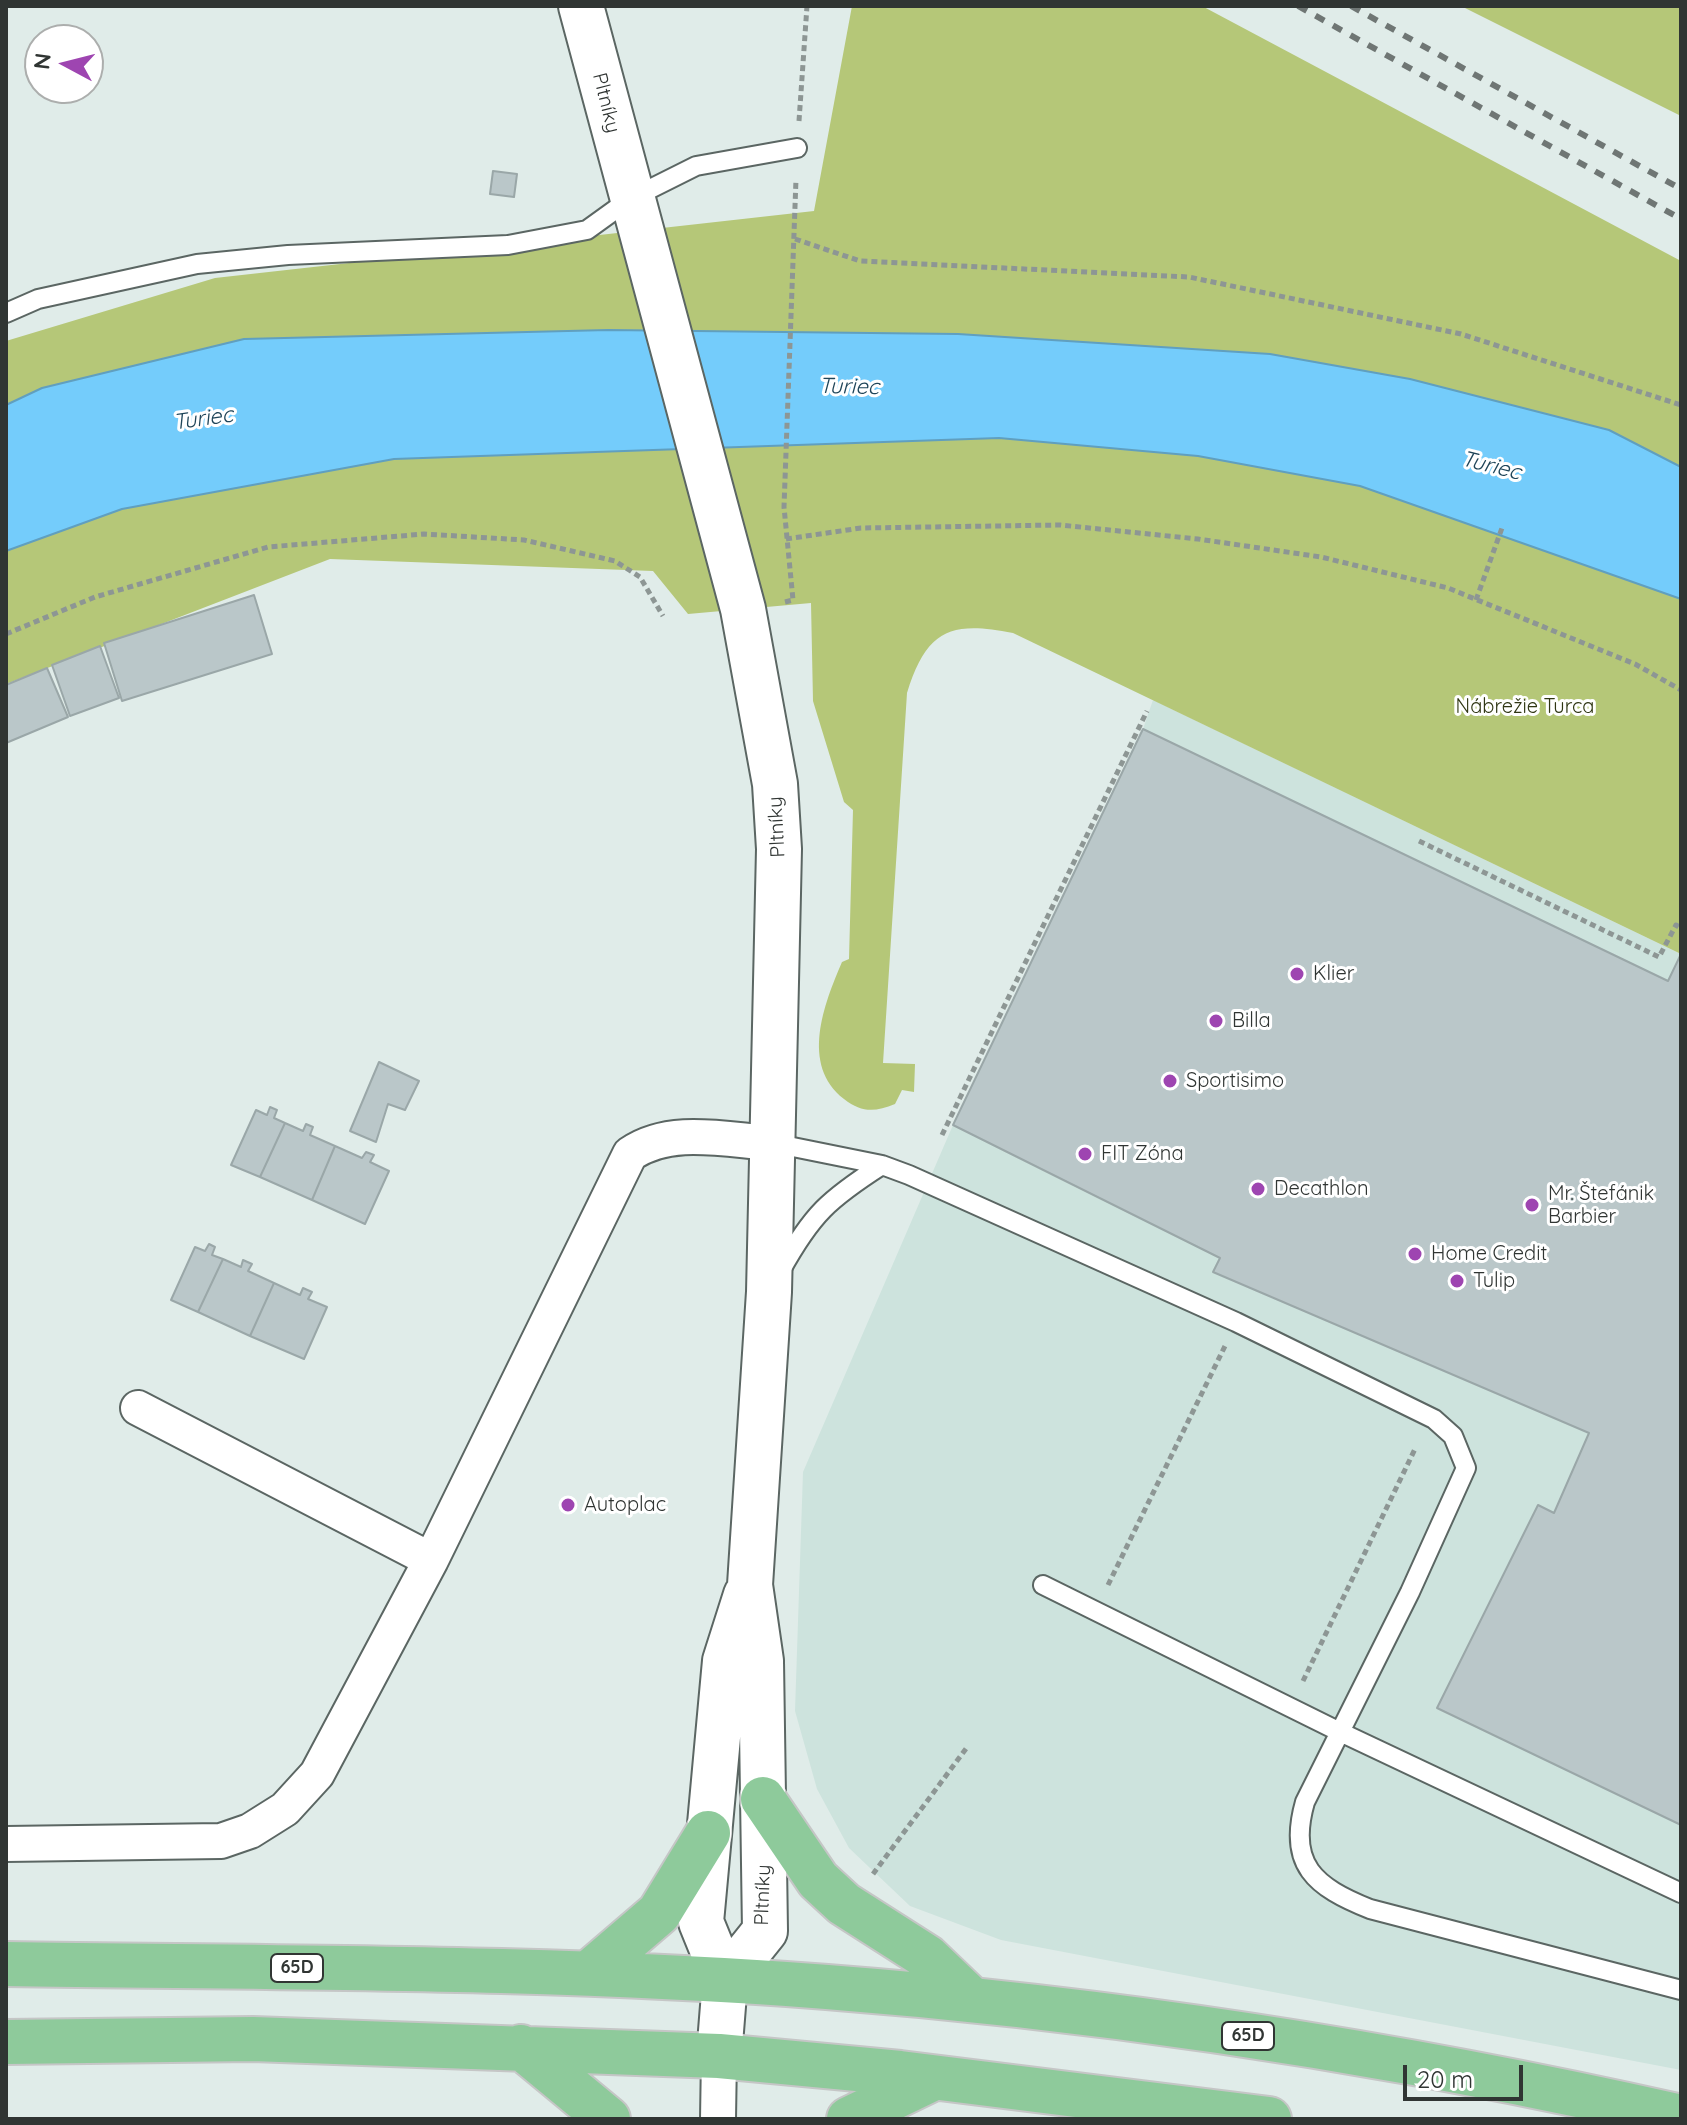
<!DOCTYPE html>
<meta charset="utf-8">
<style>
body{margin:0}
#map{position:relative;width:1687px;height:2125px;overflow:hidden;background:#e0ece9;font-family:Quicksand,sans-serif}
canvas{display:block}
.frame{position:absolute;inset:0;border:8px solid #303533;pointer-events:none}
.north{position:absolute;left:24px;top:24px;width:80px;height:80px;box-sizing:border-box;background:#fff;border:2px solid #acaead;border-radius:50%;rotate:277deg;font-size:22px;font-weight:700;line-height:32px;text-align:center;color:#303533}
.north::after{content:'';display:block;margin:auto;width:28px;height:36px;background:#9e45b1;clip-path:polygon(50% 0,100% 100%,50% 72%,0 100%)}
.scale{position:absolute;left:1403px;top:2065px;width:120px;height:36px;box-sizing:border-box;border:4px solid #303533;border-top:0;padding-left:10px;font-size:24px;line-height:28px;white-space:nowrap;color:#303533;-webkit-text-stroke:6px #fff;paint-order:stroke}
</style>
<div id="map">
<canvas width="1687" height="2125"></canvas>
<div class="frame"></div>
<div class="north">N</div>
<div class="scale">20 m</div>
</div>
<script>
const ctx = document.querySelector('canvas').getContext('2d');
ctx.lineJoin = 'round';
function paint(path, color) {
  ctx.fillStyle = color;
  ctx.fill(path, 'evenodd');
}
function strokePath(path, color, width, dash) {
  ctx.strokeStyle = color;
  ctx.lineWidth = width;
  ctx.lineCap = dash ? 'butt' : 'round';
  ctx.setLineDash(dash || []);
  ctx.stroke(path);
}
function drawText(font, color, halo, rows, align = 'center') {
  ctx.font = font + ' Quicksand,sans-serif';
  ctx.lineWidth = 6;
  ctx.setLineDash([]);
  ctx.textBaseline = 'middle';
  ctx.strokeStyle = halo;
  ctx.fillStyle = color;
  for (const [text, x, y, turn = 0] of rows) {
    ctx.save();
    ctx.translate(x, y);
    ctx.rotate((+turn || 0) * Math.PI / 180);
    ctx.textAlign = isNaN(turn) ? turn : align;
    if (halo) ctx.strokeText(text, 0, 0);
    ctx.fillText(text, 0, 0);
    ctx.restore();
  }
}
paint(new Path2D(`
 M1153 700 1681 954V2070L1001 1940 910 1906 849 1848 817 1789 795 1711 803 1472 953 1125 1143 729Z`), '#cde3dd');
paint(new Path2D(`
 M852 6H1202L1681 261V954L1013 633C951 621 927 629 907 693L883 1063 915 1064 914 1092 902 1090 895 1104C875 1112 862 1113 844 1099 800 1065 824 1004 842 962L849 959 853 810 844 802 813 701 811 603 688 614 653 571 330 559 6 684V341L215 278 814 211Z
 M1461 6H1681V116Z`), '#b5c778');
const water = new Path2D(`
 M608 330 958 334 1270 354 1410 379 1609 430 1681 467V599L1360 486 1198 456 999 438 394 459 122 509 6 551V405L42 388 244 339Z`);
paint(water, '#74ccfb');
strokePath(water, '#609fbf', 2);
const building = new Path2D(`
 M493 171 517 174 514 197 490 194Z
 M254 595 272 654 122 701 104 643Z
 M100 646 119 698 70 716 52 665Z
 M47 668 68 717 6 743V685Z
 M1143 729 1668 981 1681 954V1825L1437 1708 1538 1505 1554 1513 1589 1433 1213 1272 1220 1258 953 1125Z
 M379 1062 419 1081 405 1110 388 1104 376 1142 350 1131Z
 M270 1107 277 1110 274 1118 285 1123 260 1177 231 1165 256 1110 267 1115Z
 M285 1123 303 1131 306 1124 313 1127 310 1135 335 1146 312 1200 260 1177Z
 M335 1146 362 1158 366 1152 374 1155 370 1162 389 1171 365 1224 312 1200Z
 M209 1244 215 1247 212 1255 223 1259 198 1312 171 1300 195 1247 205 1251Z
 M223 1259 241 1267 243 1260 252 1264 248 1271 274 1283 250 1336 198 1312Z
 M274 1283 300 1295 303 1288 312 1292 308 1299 327 1307 304 1359 250 1336Z`);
paint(building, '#bac7c9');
strokePath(building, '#9aa7a8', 2);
const lane = new Path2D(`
 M6 313 38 299 197 264 288 255 508 245 587 230 630 199 696 166 797 148
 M773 1143 882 1165 909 1175 1236 1322 1434 1419 1453 1436 1466 1468 1410 1592 1305 1802C1287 1865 1315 1887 1370 1909L1681 1990
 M781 1270C812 1214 829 1199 882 1165
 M1043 1585 1338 1731 1681 1893`);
const street = new Path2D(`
 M138 1408 431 1560
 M6 1844 221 1841 250 1831 285 1809 317 1774 431 1560 630 1154C670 1126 726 1140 773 1143
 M718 2119 719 2056`);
const secondary = new Path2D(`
 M581 6 743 609 775 784 779 849 769 1292 750 1585 761 1661 765 1931 725 1981
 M719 2056 725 1981 701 1922 725 1661 746 1595`);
const primary = new Path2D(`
 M763 1799 818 1880 844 1904 927 1957 972 2000
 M6 1964C280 1968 554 1966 827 1987 1114 2009 1401 2054 1681 2117
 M589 1973 659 1913 708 1833
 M6 2042 253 2039 719 2056 900 2073 1269 2119
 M521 2047 608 2119
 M849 2119 934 2078`);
strokePath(lane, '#5b6663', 22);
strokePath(street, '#5b6663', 38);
strokePath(secondary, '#5b6663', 48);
strokePath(primary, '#c5c6c6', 48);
strokePath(new Path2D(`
 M799 121 807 6
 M795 239 860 261 1189 277 1461 334 1681 405
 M786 539 861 528 1060 525 1198 539 1321 557 1448 588 1635 664 1681 690
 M1476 600 1502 528
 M785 602 793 600 784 507 796 179
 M6 634 95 597 268 547 424 534 524 540 615 561 640 577 663 616
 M1419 841 1659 957 1676 925 1681 928
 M942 1135 1147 711
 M1108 1585 1225 1346
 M1303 1681 1415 1449
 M873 1874 968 1746`), '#8d9694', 5, [6, 4]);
strokePath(lane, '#fff', 18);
strokePath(street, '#fff', 34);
strokePath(secondary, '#fff', 44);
strokePath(primary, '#8eca9b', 44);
strokePath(new Path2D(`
 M1298 6 1681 219
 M1351 6 1681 189`), '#6f7674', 6, [10, 10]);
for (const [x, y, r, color] of [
 [1297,974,8,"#9e45b1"],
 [1216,1021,8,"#9e45b1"],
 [1170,1081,8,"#9e45b1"],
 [1085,1154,8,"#9e45b1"],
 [1258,1189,8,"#9e45b1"],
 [1532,1205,8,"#9e45b1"],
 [1415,1254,8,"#9e45b1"],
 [1457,1281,8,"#9e45b1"],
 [568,1505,8,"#9e45b1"]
]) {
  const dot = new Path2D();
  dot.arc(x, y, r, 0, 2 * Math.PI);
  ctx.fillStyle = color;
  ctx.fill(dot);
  strokePath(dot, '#fff', 3);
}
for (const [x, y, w] of [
 [297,1968,52],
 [1248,2036,52]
]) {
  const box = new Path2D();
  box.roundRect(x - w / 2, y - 14, w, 28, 6);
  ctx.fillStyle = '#fff';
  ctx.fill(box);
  strokePath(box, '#303533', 2);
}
drawText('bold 18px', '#303533', null, [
 ["65D",297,1968],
 ["65D",1248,2036]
]);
drawText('20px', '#303533', '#fff', [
 ["Pltníky",606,103,76],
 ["Pltníky",777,827,-93],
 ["Pltníky",763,1895,-88]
]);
drawText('20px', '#2f3613', '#fff', [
 ["Nábrežie Turca",1525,707]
]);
drawText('20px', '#303533', '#fff', [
 ["Klier",1313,974],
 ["Billa",1232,1021],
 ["Sportisimo",1186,1081],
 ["FIT Zóna",1101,1154],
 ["Decathlon",1274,1189],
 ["Mr. Štefánik",1548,1194],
 ["Barbier",1548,1217],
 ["Home Credit",1431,1254],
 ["Tulip",1473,1281],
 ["Autoplac",584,1505]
], 'left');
drawText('italic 22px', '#1f4559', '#fff', [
 ["Turiec",849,387,1],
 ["Turiec",203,419,-8],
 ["Turiec",1491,466,14]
]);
</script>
